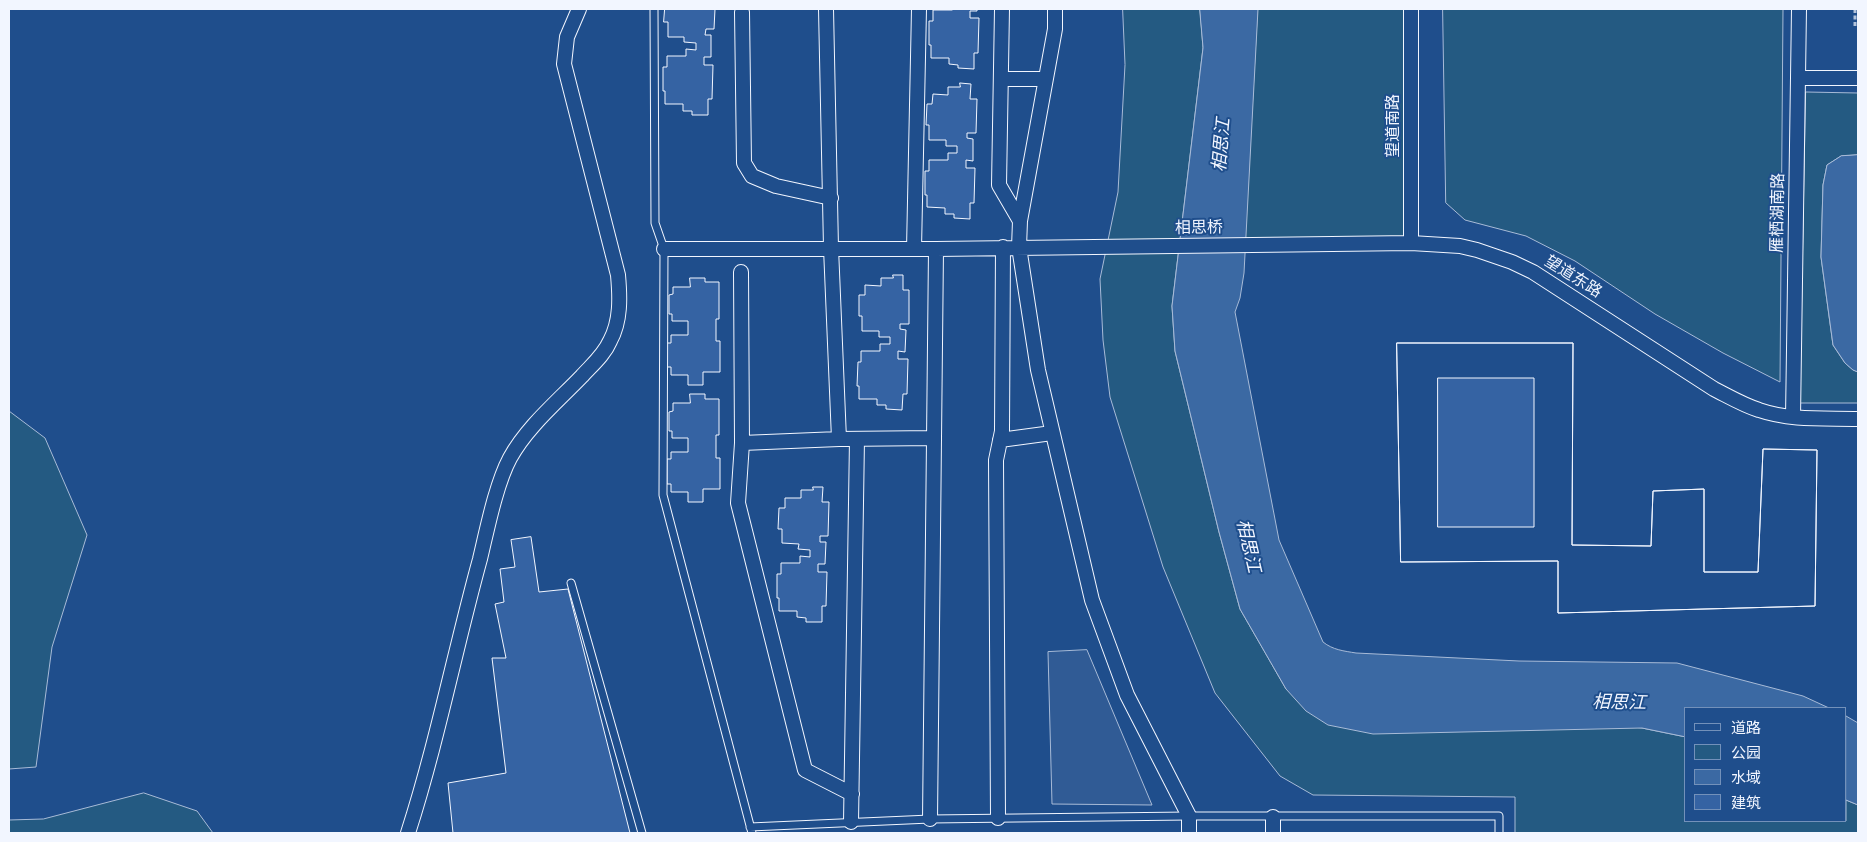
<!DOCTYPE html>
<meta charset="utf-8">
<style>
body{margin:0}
#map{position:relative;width:1867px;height:842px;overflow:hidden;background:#1f4e8c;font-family:"Libre Baskerville","Noto Sans SC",serif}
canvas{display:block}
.frame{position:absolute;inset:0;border:10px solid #f2f6ff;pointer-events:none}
.legend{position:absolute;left:1684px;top:707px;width:162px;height:115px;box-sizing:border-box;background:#1f4e8c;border:1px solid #7391ba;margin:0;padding:6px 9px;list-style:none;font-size:15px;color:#f2f6ff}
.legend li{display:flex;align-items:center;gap:10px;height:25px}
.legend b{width:25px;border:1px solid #7391ba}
</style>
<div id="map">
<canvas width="1867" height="842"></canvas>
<div class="frame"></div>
<ul class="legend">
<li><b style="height:6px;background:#1f4e8c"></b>道路</li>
<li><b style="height:14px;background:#245a82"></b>公园</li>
<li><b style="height:14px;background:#3b69a3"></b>水域</li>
<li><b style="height:14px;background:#3563a3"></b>建筑</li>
</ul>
</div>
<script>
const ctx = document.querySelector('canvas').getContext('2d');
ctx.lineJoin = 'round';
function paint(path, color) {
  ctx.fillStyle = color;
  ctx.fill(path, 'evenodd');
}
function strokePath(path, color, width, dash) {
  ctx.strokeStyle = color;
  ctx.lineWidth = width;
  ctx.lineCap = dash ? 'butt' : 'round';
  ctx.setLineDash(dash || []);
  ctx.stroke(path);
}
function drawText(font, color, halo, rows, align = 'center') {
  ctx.font = font + ' "Libre Baskerville","Noto Sans SC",serif';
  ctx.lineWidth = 4;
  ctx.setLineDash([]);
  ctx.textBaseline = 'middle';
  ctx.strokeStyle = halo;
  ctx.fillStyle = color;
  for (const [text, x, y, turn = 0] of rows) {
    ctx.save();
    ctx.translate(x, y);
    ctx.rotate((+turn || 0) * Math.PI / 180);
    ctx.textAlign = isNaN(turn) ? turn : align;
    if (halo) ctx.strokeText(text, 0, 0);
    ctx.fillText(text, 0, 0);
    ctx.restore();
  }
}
const green = new Path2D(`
 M1123 9H1200L1203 48 1172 306 1175 351 1219 532 1240 609 1286 689 1642 728 1686 737V821H1846V800L1858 805V833H1515V797L1313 795 1280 776 1215 693 1163 567 1110 397 1103 340 1100 279 1118 192 1125 65Z
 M1258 9H1411V243L1245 245Z
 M1443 9H1783L1780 382 1723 353 1655 314 1575 261 1526 236 1465 220 1446 203Z
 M1806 92 1858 93V155L1841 156 1827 165 1823 185 1821 257 1833 345 1845 363 1853 370 1858 372V403H1800Z
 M9 411 45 438 87 535 52 647 36 767 9 769Z
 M144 793 197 811 213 833H9V820L43 819Z`);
paint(green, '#245a82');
strokePath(green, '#a8bbd7', 1);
const parking = new Path2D(`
 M1087 650 1152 805 1052 804 1048 652Z`);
paint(parking, '#305b95');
strokePath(parking, '#a8bbd7', 1);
const water = new Path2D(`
 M1200 9H1258L1244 273 1240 298 1235 312 1279 540 1323 642C1333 650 1344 651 1356 653L1519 661 1677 663 1803 696 1829 708H1686V737L1642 728 1373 734 1328 725 1306 711 1286 689 1240 609 1219 532 1175 351 1172 306 1203 48Z
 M1858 155V372L1853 370 1845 363 1833 345 1821 257 1823 185 1827 165 1841 156Z
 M1846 716 1858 723V805L1846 800Z`);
paint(water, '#3b69a3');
strokePath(water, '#a8bbd7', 1);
const building = new Path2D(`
 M665 9H715L714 29H706L705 35H711V57H704V65H713L712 99H708V115H692V111H683V104H665V91H663V67H667V56H686V49L696 50V43L684 42V37H668V22H664Z
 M952 9H977V11H970V18H979L978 53H974V69L958 68V65L949 64V58H931V45H929V21H933V10H952Z
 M960 83 971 84 970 99H977L976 133H967V138L973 139V161L966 160V168H975L974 203H970V219L954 218V214H945V208L927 207V195H925V171H929V160H948V153H957V146H946V140H929V125H926L927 104H932L933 94 948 95V87H960Z
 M893 275H903V290H909V324H900V329L906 330 905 352 898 351V359H908L907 394H903L902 410 886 409V405H877V399H859V386H857L858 362H861V351H880V344H890V337H879V331H862V316H859V295H865V285L881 286V278H893Z
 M690 278H705V282H719V319H716V341H720V372H703V385H688V375H671V367H667L666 343H671V335H688V321H672V314H669V295L673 294V287H690Z
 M1397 343H1573L1572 545 1651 546 1653 491 1704 489V572H1758L1763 449 1817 450 1815 606 1558 613V561L1401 562ZM1438 378H1534V527H1438Z
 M1397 343H1573L1572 545 1651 546 1653 491 1704 489V572H1758L1763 449 1817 450 1815 606 1558 613V561L1401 562Z
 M690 394H705V399H719V435H716V458H720V489H703V502H688V492H671V484H667V459H671V452H688V438H672V431H669V412L673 411V403H690Z
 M813 487H823L822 502H829L828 536H820V542H826L825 564H818V572H827L826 606H822V622H806V618L797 617V611H779V598H777V574H781V563H800V556L810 557V550L798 549 799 544 782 543V529H778L779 508H785V498H801V490H813Z
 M531 537 539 592 568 589 630 833H453L448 783 506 773 492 658H506L495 604 504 602 500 569 515 567 511 540Z`);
paint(building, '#3563a3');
strokePath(building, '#f2f6ff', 1);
const service = new Path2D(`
 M654 9 655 223 664 249 663 495 752 833
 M571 583 642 833
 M750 827 930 819 1189 816H1499V833`);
const minor = new Path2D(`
 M826 9 831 248 839 439
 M1002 9 999 185 1020 221
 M1055 9V29L1020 221 1019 247 1038 370 1092 600 1127 695 1189 816V833
 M742 12 744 163 752 176 776 186 831 198
 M1798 78H1858
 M1001 79H1046
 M1411 243V9
 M664 249H936L1411 243 1460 246 1477 250 1512 262 1533 272 1714 389C1728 396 1743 405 1759 410 1791 421 1825 418 1858 419
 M914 249 919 9
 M741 272 742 443 839 439 934 438
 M1793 417 1799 9
 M1000 440 1052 433
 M742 443 738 503 805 770 852 794
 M998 818 996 460 1002 431 1003 247
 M930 819 936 249
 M851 822 857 439
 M408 833C437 743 455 650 480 559 487 530 496 484 510 458 527 427 557 402 582 376 592 365 604 355 610 341 621 321 620 297 618 275L564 64 567 37 579 9
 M1273 833V817`);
strokePath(service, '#f2f6ff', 9);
strokePath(minor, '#f2f6ff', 16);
strokePath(new Path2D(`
 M1855 9V26H1858`), '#b3c4dc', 3, [4, 2.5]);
strokePath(service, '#1f4e8c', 7);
strokePath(minor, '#1f4e8c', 14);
drawText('16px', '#f2f6ff', '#1f4e8c', [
 ["望道南路",1393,126,-90],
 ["雁栖湖南路",1778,213,-89],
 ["相思桥",1199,228,-1],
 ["望道东路",1573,277,32]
]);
drawText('italic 18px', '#f2f6ff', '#1f4e8c', [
 ["相思江",1222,145,-85],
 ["相思江",1248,546,77],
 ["相思江",1619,703,1]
]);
</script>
